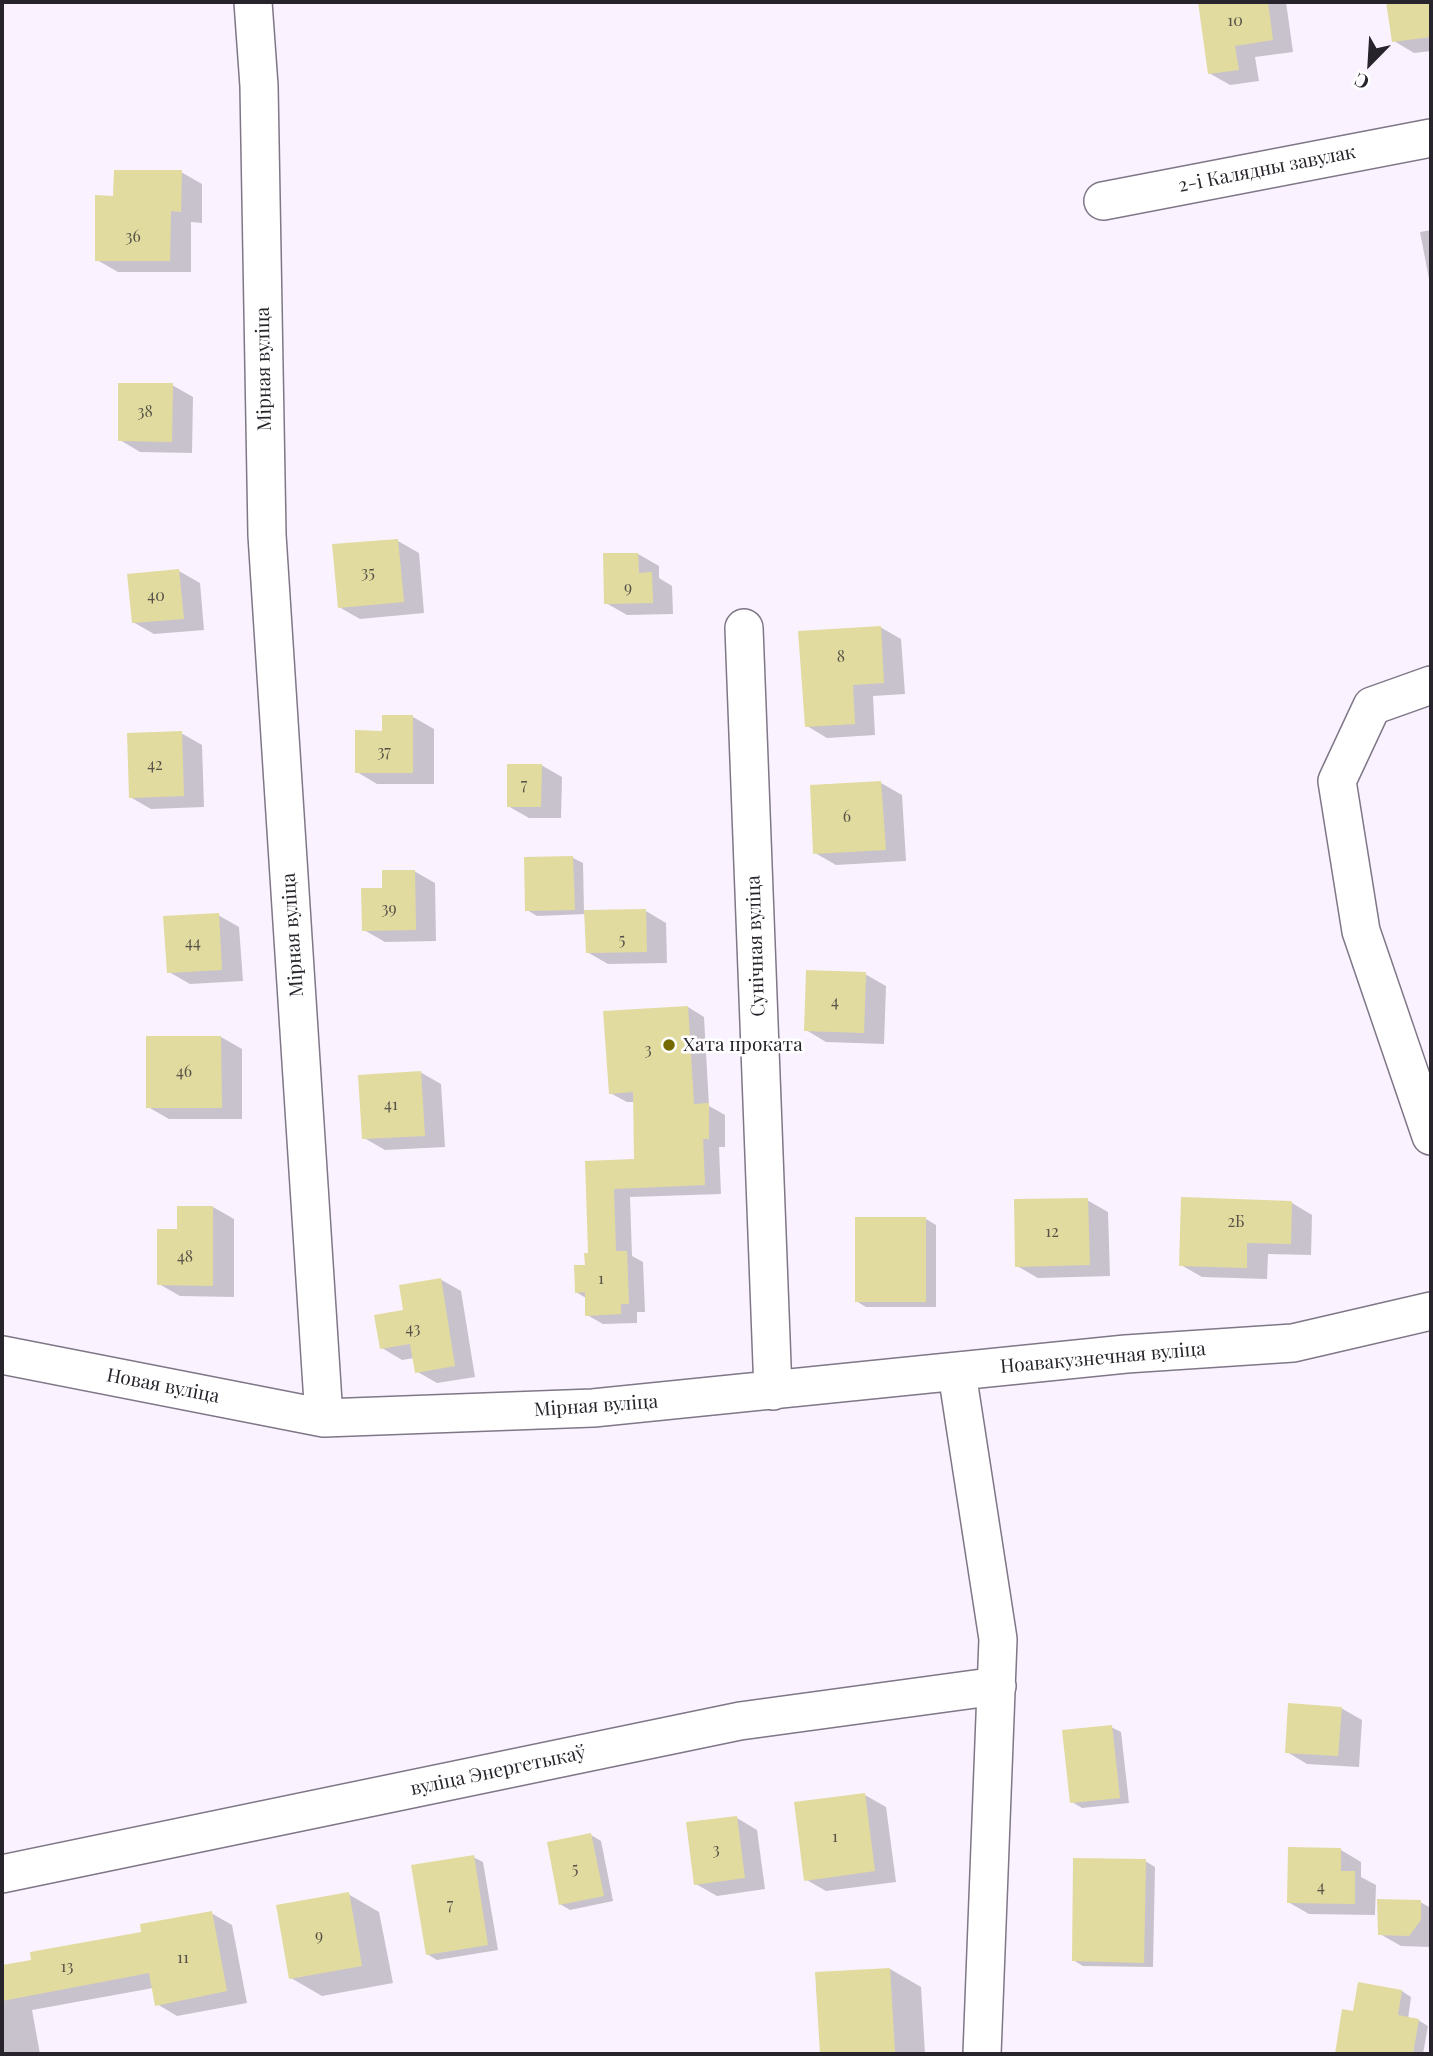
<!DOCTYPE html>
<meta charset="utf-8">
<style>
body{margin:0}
#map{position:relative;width:1433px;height:2056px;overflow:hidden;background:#faf3ff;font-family:"Playfair Display",serif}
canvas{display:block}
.frame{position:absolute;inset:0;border:4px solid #28242b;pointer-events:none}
.north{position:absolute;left:1335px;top:28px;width:70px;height:70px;-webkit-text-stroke:5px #fff;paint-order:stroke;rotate:204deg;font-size:19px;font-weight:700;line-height:28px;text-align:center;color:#28242b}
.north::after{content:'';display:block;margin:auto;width:24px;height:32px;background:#28242b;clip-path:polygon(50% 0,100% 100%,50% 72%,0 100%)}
</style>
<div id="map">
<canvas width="1433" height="2056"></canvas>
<div class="frame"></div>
<div class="north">С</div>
</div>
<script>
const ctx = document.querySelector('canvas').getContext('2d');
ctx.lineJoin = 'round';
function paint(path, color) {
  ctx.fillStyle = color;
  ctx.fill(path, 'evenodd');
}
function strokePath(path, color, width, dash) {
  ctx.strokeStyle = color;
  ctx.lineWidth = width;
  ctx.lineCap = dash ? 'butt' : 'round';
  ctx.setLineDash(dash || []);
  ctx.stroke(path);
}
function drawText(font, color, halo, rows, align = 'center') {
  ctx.font = font + ' "Playfair Display",serif';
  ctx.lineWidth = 5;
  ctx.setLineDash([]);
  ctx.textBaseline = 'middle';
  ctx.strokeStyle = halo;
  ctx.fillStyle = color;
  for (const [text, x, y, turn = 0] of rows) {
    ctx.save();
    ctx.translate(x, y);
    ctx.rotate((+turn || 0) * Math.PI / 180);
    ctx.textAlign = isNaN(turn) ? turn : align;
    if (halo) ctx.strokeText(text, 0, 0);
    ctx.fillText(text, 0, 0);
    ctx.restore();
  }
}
paint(new Path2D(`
 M1200 2H1286L1293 52 1255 57 1259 81 1230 85 1209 73Z
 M1388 2H1431V51L1414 53 1394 41Z
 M181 172 202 184V223L191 222V272H118L97 260 115 198Z
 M1431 230V281L1429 279 1420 232Z
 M172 385 193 397 192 453 140 452 120 440Z
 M398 541 419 553 424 613 360 619 339 607Z
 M638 554 659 566V578L672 586 673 614 627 615 606 603Z
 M179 571 200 583 204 630 154 634 133 622Z
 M880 627 901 639 905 694 873 696 875 735 827 738 807 726Z
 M413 717 434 729V784H377L357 772Z
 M181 733 202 745 204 807 151 809 130 797Z
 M541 765 562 777 561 818H529L508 806Z
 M881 783 902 795 906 861 836 865 815 853Z
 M573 858 583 863 584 912 646 911 666 923 667 963 608 964 587 952 586 914 537 916 527 910Z
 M414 871 435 883 436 941 385 942 364 930Z
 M218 915 239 927 243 981 190 984 169 972Z
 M865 974 886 986 884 1044 826 1042 806 1030Z
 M688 1007 704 1017 709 1106 725 1115V1147H719L721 1194 630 1197 632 1256 643 1262 645 1312H637V1323L603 1324 587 1315 586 1298 576 1292 590 1254 587 1162 635 1161V1102H627L610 1093Z
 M221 1037 242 1049V1119H169L148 1107Z
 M420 1072 441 1084 445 1147 385 1150 364 1138Z
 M1087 1200 1108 1212 1110 1276 1038 1278 1017 1266Z
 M1292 1203 1312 1215 1311 1255 1268 1254 1267 1279 1202 1277 1181 1265Z
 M213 1207 234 1219V1297L180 1296 159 1284 178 1231Z
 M926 1219 936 1225V1307H866L856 1301Z
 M440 1279 461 1291 475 1377 437 1383 416 1371 414 1358 402 1360 382 1348 405 1311Z
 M1341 1708 1362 1720 1359 1767 1307 1764 1287 1752Z
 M1111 1727 1121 1732 1129 1803 1082 1808 1072 1802Z
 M865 1795 886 1807 896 1882 826 1891 805 1879Z
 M737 1818 757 1830 765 1889 717 1896 696 1884Z
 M591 1835 601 1841 613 1901 570 1910 560 1904Z
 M1341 1850 1361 1862V1877L1376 1885 1375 1915 1309 1914 1288 1902Z
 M473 1857 483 1862 498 1950 437 1960 427 1954Z
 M1145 1861 1155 1867 1153 1967 1083 1966 1073 1960Z
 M348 1894 379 1912 393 1983 322 1996 291 1978Z
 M1420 1902 1431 1908 1430 1947 1401 1946 1380 1934Z
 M211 1913 232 1925 247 2003 177 2016 157 2004 153 1988 32 2010 40 2054H2V1967L33 1961 143 1933Z
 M890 1969 921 1987 925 2054H822L817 1974Z
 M1402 1991 1411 1997 1408 2019 1418 2020 1428 2026 1423 2054H1336L1344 2011 1355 2013Z`), '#0003');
paint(new Path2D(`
 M1198 2H1268L1273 40 1235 46 1239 70 1208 74Z
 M1386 2H1431V37L1392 42Z
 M114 170H182L181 212 171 211 170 261H95V195L113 196Z
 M118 383H173L172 442 118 441Z
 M398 539 404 602 338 608 332 544Z
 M603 553H638L639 573 652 572 653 603 604 604Z
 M179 569 184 619 132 623 127 574Z
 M881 626 884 683 853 685 855 724 805 727 798 631Z
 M382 715H413V773H355V730L382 731Z
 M182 731 184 796 129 798 127 733Z
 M507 764H542L541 807H507Z
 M881 781 886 850 813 854 810 785Z
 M573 856 575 910 525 911 524 857Z
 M382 870H415L416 930 362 931 361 888H382Z
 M646 909 647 952 586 953 584 910Z
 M219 913 222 970 167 973 163 916Z
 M806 970 866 972 864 1033 804 1031Z
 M688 1006 694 1104 709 1103V1139H703L705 1185 614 1189 616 1251H627L629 1304H621V1314L585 1316V1292L575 1293 574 1265H585L584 1253H588L585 1161 634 1159 633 1092 609 1094 603 1011Z
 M146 1036H221L222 1108H146Z
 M421 1071 425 1136 362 1139 358 1075Z
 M1181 1197 1292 1201 1291 1244 1247 1243V1268L1179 1266Z
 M1088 1198 1090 1265 1015 1267 1014 1199Z
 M177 1206H213V1286L157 1285V1229H177Z
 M855 1217H926V1302H855Z
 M441 1278 455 1366 415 1373 410 1344 380 1349 374 1315 403 1310 399 1285Z
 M1288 1703 1342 1707 1338 1756 1285 1753Z
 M1112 1725 1120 1798 1070 1803 1062 1730Z
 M865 1793 875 1871 804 1881 794 1802Z
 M737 1816 745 1878 694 1885 686 1822Z
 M591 1833 604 1896 559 1905 547 1842Z
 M1288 1847 1341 1848V1871H1355V1904L1287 1903Z
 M474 1855 488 1945 426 1955 411 1865Z
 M1073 1858 1146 1859 1144 1963 1072 1961Z
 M349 1892 362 1966 289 1979 276 1905Z
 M1377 1899 1421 1900V1920L1409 1936 1378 1935Z
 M212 1911 227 1991 155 2006 149 1973 2 2001V1965L31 1960 30 1952 141 1932 140 1924Z
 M890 1968 895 2052 820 2054 815 1972Z
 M1358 1982 1402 1990 1398 2015 1419 2019 1413 2054H1335L1342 2009 1353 2011Z`), '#e2db9f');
const minor = new Path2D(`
 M253 2 259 86 267 535 324 1418 593 1408 1126 1354 1293 1343 1431 1311
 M1103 201 1431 138
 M744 628 773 1391
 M1431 685 1372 706 1337 781 1361 931 1431 1136
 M2 1355 324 1418
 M957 1373 998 1639 982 2054
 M2 1874 740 1721 997 1686`);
strokePath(minor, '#7f7687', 40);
strokePath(minor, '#fff', 37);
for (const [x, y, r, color] of [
 [669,1045,7,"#756a01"]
]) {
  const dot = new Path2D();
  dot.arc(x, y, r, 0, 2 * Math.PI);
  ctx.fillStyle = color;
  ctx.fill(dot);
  strokePath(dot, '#fff', 2.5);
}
drawText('16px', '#565248', null, [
 ["10",1235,21],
 ["36",133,237],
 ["38",145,412],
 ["35",368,573],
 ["9",628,588],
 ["40",156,596],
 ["8",841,657],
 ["37",384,752],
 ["42",155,765],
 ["7",524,785],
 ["6",847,817],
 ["39",389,909],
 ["5",622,940],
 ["44",193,943],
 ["4",835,1002],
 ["3",648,1050],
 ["46",184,1072],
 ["41",391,1105],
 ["2Б",1236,1222],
 ["12",1052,1232],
 ["48",185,1257],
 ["1",601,1279],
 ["43",413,1329],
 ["1",835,1837],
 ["3",716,1850],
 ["5",575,1869],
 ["4",1321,1887],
 ["7",450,1905],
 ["9",319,1936],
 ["11",183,1958],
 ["13",67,1967]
]);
drawText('19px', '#28242b', '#fff', [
 ["2-і Калядны завулак",1267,169,-11],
 ["Мірная вуліца",264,369,-91],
 ["Мірная вуліца",293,935,-94],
 ["Сунічная вуліца",756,946,-92],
 ["Ноавакузнечная вуліца",1103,1358,-5],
 ["Новая вуліца",163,1386,11],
 ["Мірная вуліца",596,1406,-4],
 ["вуліца Энергетыкаў",498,1771,-12]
]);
drawText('19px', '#28242b', '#fff', [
 ["Хата проката",683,1045]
], 'left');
</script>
